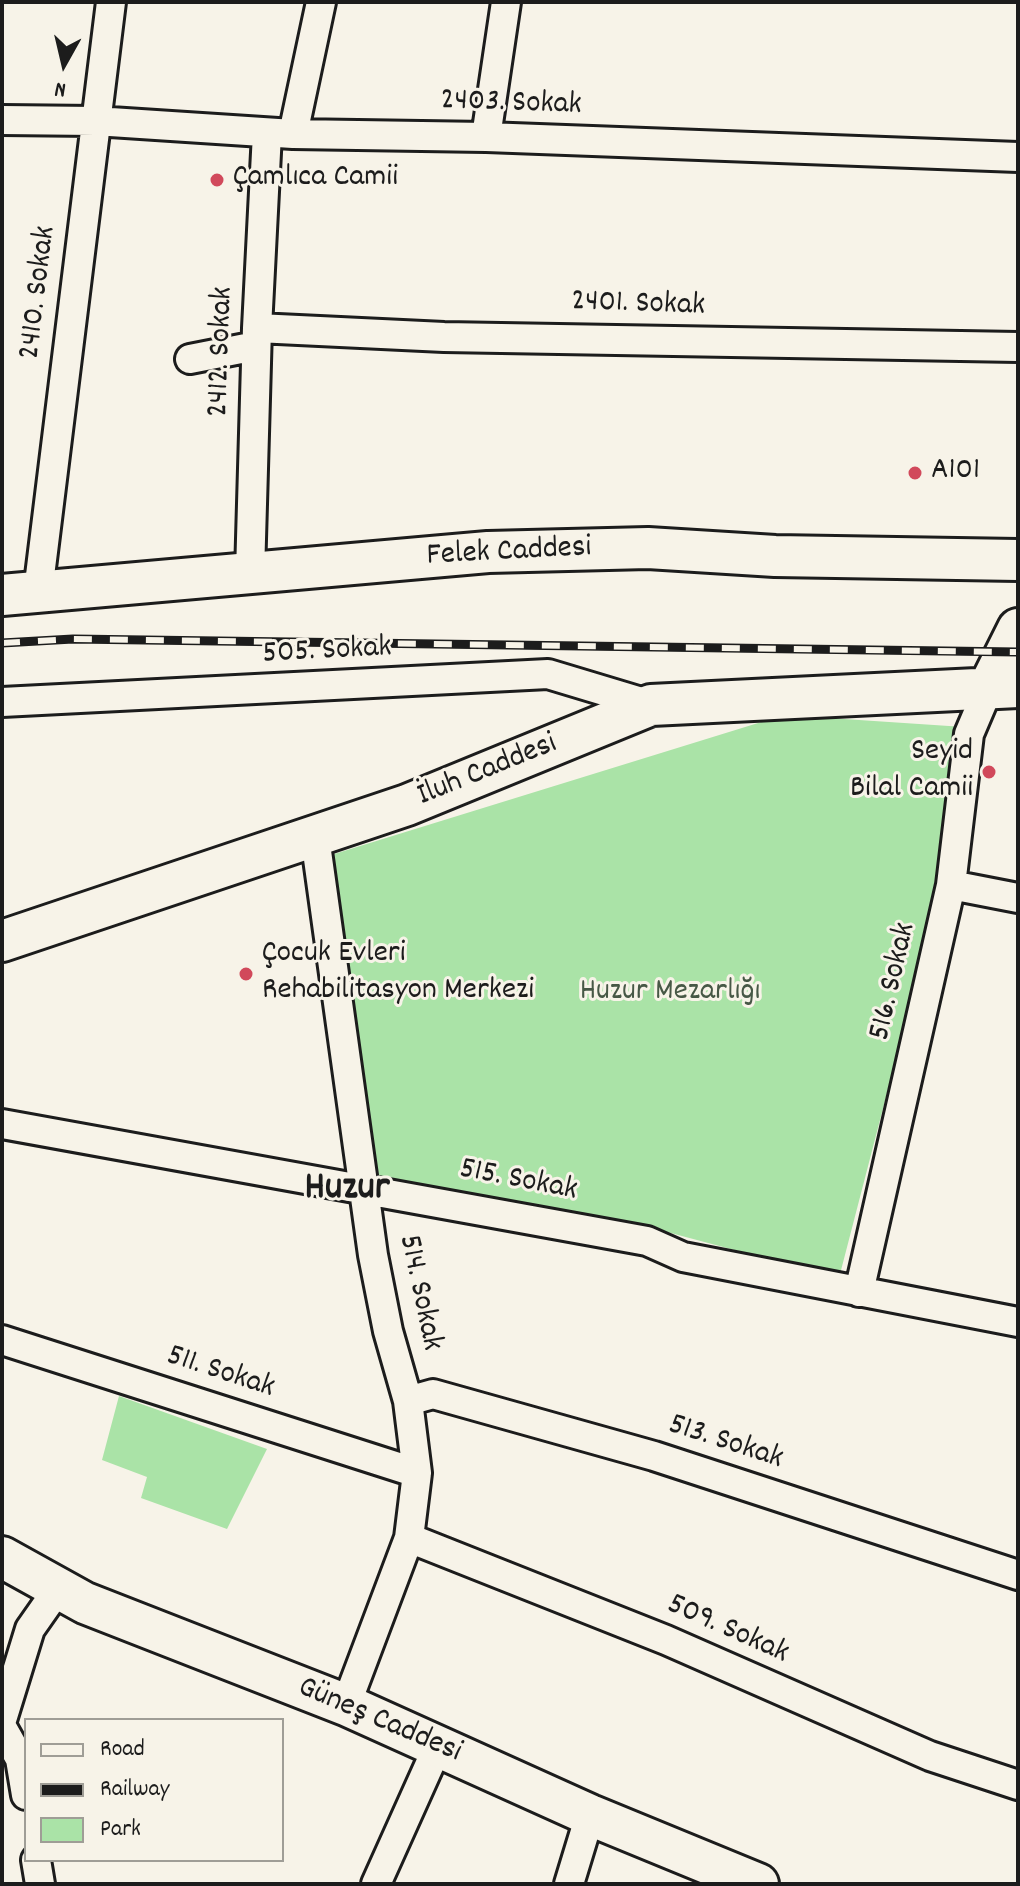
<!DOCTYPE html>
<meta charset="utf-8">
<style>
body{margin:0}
#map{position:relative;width:1020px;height:1886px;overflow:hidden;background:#f7f3e8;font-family:Dekko,sans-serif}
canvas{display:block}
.frame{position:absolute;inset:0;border:4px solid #1c1c1c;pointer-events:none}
.legend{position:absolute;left:24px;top:1718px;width:260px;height:144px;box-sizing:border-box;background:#f7f3e8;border:2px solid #9f9d96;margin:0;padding:10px 14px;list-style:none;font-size:24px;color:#1c1c1c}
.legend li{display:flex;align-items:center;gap:16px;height:40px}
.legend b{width:40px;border:2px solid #9f9d96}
.north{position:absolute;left:24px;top:24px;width:80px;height:80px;-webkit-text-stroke:6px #f7f3e8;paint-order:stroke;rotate:188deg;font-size:22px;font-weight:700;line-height:32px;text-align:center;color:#1c1c1c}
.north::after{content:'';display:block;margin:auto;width:28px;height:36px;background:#1c1c1c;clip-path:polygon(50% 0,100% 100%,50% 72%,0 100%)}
</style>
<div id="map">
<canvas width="1020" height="1886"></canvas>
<div class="frame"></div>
<ul class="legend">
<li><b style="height:10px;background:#f7f3e8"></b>Road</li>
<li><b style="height:10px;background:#1c1c1c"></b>Railway</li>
<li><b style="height:22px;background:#aae3a7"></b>Park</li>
</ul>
<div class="north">N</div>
</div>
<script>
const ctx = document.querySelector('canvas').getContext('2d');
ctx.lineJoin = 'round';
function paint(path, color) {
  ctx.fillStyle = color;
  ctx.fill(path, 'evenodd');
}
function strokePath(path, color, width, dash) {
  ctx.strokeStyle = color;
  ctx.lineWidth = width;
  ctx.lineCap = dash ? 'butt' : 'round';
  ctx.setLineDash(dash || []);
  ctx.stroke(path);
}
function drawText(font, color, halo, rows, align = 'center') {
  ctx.font = font + ' Dekko,sans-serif';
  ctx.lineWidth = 6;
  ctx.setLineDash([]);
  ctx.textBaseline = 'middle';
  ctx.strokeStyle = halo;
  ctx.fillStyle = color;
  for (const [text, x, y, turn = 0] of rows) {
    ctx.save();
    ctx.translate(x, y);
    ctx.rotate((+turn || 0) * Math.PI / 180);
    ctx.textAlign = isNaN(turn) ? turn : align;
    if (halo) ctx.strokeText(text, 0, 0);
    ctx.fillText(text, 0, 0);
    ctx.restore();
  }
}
paint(new Path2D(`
 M784 715 964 727 942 881 839 1278 667 1232 377 1178 331 855Z
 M119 1396 267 1449 227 1529 141 1498 147 1477 102 1460Z`), '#aae3a7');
const street = new Path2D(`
 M2 120 95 121 293 134 486 137 1018 157
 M293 134 321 2
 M486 137 506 2
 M257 328 444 337 1018 347
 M190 359 256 346
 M250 574 257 328 267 133
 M38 592 111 2
 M2 702 548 674 651 705
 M315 837 373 1255 388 1331 408 1401 417 1473 409 1538 346 1705
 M951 885 1018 898
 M2 1124 647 1241 683 1257 1018 1322
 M859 1292 951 885 969 734 989 687
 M2 1340 417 1473
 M408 1401 433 1394 654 1456 1018 1575
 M409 1538 666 1640 930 1756 1018 1785
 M2 1720 30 1629 58 1589
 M2 1727 20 1759 26 1795
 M36 1860 40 1884
 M376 1884 438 1746
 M569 1884 590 1815`);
const secondary = new Path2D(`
 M2 595 488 552 648 548 775 556 1018 560
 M989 687 1018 629
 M2 941 407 805 651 705 1018 687
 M2 1557 85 1603 346 1705 590 1815 758 1884`);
strokePath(street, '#1c1c1c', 34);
strokePath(secondary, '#1c1c1c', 46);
strokePath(street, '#f7f3e8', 28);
strokePath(secondary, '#f7f3e8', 40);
const rail = new Path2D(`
 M2 643 73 639 1018 652`);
strokePath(rail, '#1c1c1c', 9);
strokePath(rail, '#f7f3e8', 6, [18]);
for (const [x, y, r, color] of [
 [217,180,8,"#d1495b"],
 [915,473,8,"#d1495b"],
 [989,772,8,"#d1495b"],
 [246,974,8,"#d1495b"]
]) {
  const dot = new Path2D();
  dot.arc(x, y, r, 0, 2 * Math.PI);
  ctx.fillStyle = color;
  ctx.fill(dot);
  strokePath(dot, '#f7f3e8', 3);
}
drawText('32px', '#1c1c1c', '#f7f3e8', [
 ["2403. Sokak",511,105,2],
 ["2410. Sokak",40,293,-83],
 ["2401. Sokak",638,306,2],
 ["2412. Sokak",223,352,-88],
 ["Felek Caddesi",509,554,-3],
 ["505. Sokak",327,653,-3],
 ["İluh Caddesi",488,772,-22],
 ["516. Sokak",895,982,-77],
 ["515. Sokak",518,1182,11],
 ["514. Sokak",418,1293,78],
 ["511. Sokak",220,1374,18],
 ["513. Sokak",725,1444,18],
 ["509. Sokak",727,1631,24],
 ["Güneş Caddesi",379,1722,23]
]);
drawText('32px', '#1c1c1c', '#f7f3e8', [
 ["Çamlıca Camii",233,180],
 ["A101",931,473],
 ["Seyid",973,754,"right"],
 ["Bilal Camii",973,791,"right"],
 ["Çocuk Evleri",262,956],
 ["Rehabilitasyon Merkezi",262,993]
], 'left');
drawText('32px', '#475846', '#f7f3e8', [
 ["Huzur Mezarlığı",670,994]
]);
drawText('bold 40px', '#1c1c1c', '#f7f3e8', [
 ["Huzur",347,1192]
]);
</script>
